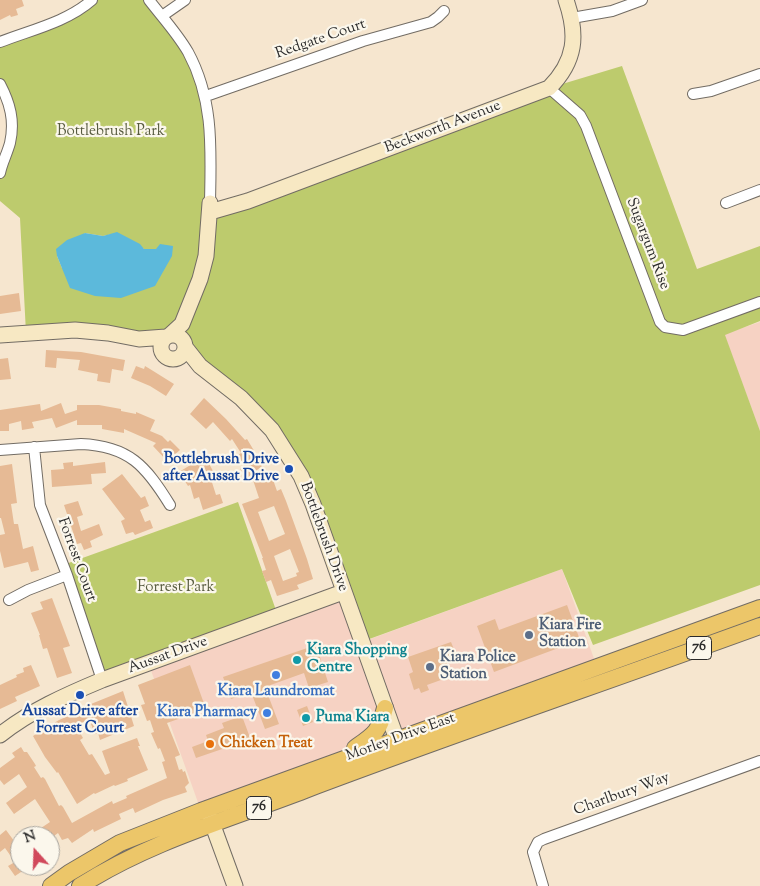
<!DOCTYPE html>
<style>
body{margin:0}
#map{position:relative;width:760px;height:886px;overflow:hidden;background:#f6e6cf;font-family:"Sorts Mill Goudy",serif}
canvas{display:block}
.north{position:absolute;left:10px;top:826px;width:50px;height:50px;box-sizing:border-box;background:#fbf7ec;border:1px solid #a8a59f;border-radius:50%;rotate:340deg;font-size:14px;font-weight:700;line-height:20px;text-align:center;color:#2b2b2b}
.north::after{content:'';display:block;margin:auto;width:18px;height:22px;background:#d1495b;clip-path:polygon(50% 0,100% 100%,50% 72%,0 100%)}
</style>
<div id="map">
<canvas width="760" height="886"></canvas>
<div class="north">N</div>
</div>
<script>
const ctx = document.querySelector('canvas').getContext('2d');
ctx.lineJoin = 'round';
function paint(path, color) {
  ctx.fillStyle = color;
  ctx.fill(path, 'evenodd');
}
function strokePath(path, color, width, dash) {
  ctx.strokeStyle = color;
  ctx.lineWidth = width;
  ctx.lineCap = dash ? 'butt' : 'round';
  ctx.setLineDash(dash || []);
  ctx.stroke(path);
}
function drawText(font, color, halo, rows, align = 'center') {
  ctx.font = font + ' "Sorts Mill Goudy",serif';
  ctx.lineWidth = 4.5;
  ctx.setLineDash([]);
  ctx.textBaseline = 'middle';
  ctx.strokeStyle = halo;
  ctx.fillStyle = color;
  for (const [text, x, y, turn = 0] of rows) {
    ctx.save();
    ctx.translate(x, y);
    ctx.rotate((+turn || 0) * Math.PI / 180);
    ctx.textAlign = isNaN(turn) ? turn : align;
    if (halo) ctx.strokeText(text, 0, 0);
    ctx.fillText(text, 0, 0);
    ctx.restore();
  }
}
paint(new Path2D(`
 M760 322V431L724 334Z
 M562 569 597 667 397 740 386 709 363 744 201 811 148 662 343 592 362 642Z`), '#f6d2c3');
paint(new Path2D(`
 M92 0H149L177 35 206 96 210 212 549 88 622 66 697 269 760 246V321L725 335 760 431V585L593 645 562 569 361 642 288 454 184 341 182 324 166 338 26 333 20 218 0 201V173L12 133 0 84V42ZM85 233 103 236 117 233 144 249H156L62 268 57 256Z
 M238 502 278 616 102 680 63 565Z`), '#bdcb6d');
paint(new Path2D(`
 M117 232 140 244 144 249H156L160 244 173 246 172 256 155 286 121 298 95 296 70 288 57 256 56 249 67 240 85 233 103 236Z`), '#5cb9db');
paint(new Path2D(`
 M0 0H22L24 6 16 9 18 15 11 17 10 15 0 20Z
 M19 293 21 311 0 314V296Z
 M46 350 81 352 125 360 123 371 112 369 110 383 97 381 98 374 78 370 80 360 57 358 56 368 45 367Z
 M8 358 11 379 0 380V359Z
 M136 366 144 369 145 366 150 369 174 384 166 396 150 386 131 378Z
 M204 398 226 419 245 440 247 439 256 454 254 455 262 466 247 478 240 469 244 466 238 455 241 453 232 439 230 441 213 422 206 429 190 414Z
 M61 403 65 414 77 410V405H99L121 409V411L136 414V412L155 420 150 431 162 436 168 442 170 440 180 450 167 461 153 446 156 443 124 429V433L102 429V425H77V420L56 428 52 418 32 422 34 428 22 430 21 421 9 424V431H0V410L40 404 41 411Z
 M207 460 213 471 209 473 216 495 220 494 223 503 203 510 199 497 194 499 190 485 188 486 179 472 197 461 200 465Z
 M73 462V466L105 462 106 473 91 474 92 484 52 487 51 470 64 469 63 463Z
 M12 464 17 503 11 504 14 524H18L23 549 33 546 39 570 31 572 28 562 4 568 0 551V535L5 534 1 518H0V466Z
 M122 474 141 498 145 496 149 506 140 510 145 522 150 520 153 528 135 535 133 532 126 534 121 521 125 519 102 489Z
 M271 474 277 491 281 489 286 501 307 559 313 579 297 585 299 589 277 596 271 580 266 582 262 571 266 570 262 558H263L242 504 259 498 253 480ZM274 506 285 534 269 541 258 512ZM290 549 299 572 296 573 297 576 283 581 274 556Z
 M78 501 83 515 77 517 81 531 99 524 103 535 90 541 92 547 84 550 81 543 77 544 64 505Z
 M52 598 70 646 63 648 72 673 57 678 47 648 43 649 39 635H40L31 613 43 609 40 602Z
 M567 605 580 640 494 672 477 626 495 619 499 630Z
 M451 642 457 657 446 661 452 676 427 685 429 690 421 693 419 688 414 690 409 674 413 672 408 657Z
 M316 645 328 682 309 688 304 673 265 687 279 724 265 729 251 692 231 699 223 677Z
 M31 665 40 686 15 697 17 701 0 709V685L17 677 16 675 24 672 23 668Z
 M190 665 206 709 167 723 180 755 175 757 179 770 182 769 183 772 185 771 189 783 185 787 187 792 163 800 135 813 133 808 119 814 121 819 94 832 93 829 72 843 68 838 62 840 58 833 54 836H29L50 822 35 799 14 814 6 803 27 787 19 774 4 785 0 780V768L15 757 12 753 21 747 24 752H27L35 764 36 766 34 767 41 778 43 777 45 779 59 806 61 805 63 807 72 823 112 801 113 804 127 798 126 796 167 778 162 762 165 761 160 748 158 749 154 740 151 733 154 732 150 720 147 721 141 705 145 704 138 685Z
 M123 691 134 726 100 740 98 733 95 734 89 719 76 726 83 738 80 740 89 755 92 754 105 775 110 773 102 751 137 738 140 746H138L148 770 127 779 128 781 115 786 114 785 95 794 94 793 77 804 58 772 57 773 45 757 33 736 59 720 87 708 86 706Z
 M307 706 313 722 303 726 297 710Z
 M242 716 252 743 232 750 231 746 196 758 192 747 208 741 206 735 224 728 222 723Z
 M6 830 20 849V866H30L15 876 8 866 15 862 5 848 0 852V835Z`), '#e6ba95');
const street = new Path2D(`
 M149 0C162 17 177 33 188 52 214 100 211 149 210 202
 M162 16 185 0
 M572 18 612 11 642 0
 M0 42C31 30 67 22 92 0
 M0 84C10 103 15 121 10 143 7 154 2 163 0 173
 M549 88 580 115 586 126 660 322 665 327 683 330 760 302
 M693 94 711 91 760 74
 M206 96 363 41 431 22 438 17 444 11
 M726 203 760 190
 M34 447 40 505 67 575 102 680
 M0 450 81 444C129 446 146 466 170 505
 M9 600 28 590 67 575
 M543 886 533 852 538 842 544 839 760 761`);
const secondary = new Path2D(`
 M210 212 248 201 549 88C576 61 578 35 566 0
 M0 335 75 330 108 333 139 339 166 337
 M170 335 182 324 200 279 206 256 210 203
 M161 347a12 12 0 1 1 24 0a12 12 0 1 1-24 0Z
 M185 347 200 366 241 398 272 430 301 476 313 504 397 740 393 751
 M0 735C30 711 66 695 102 680L343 592
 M208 812 235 886`);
const primary = new Path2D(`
 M355 748C375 734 379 732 385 708
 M51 886 69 873 120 843 201 811 760 608
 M80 886C148 842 230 819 305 790 456 733 609 681 760 626`);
strokePath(street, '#726c64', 12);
strokePath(secondary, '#726c64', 17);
strokePath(primary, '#726c64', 18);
strokePath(street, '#fff', 10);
strokePath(secondary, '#f7e8c3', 15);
strokePath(primary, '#ecc669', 16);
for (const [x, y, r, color] of [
 [289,469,5,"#1a4fb4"],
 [529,635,5,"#5c6f8a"],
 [297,660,5,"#0f9aa8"],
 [430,667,5,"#5c6f8a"],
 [276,675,5,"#3f7fe0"],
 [80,695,5,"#1a4fb4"],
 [267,713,5,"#3f7fe0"],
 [306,718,5,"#0f9aa8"],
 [210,744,5,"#e8710a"]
]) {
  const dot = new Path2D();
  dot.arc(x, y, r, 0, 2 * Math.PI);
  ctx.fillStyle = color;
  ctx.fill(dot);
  strokePath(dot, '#fbf7ec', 2);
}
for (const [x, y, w] of [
 [699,648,25],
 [259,808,25]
]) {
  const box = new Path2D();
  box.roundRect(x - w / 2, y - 11.5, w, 23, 4);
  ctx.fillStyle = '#fbf7ec';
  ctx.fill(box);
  strokePath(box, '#2b2b2b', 1);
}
drawText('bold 14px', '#2b2b2b', null, [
 ["76",699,648],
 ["76",259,808]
]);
drawText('15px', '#2b2b2b', '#fbf7ec', [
 ["Redgate Court",321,40,-19],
 ["Beckworth Avenue",443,128,-21],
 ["Sugargum Rise",647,244,69],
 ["Bottlebrush Drive",323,537,70],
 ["Forrest Court",76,560,70],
 ["Aussat Drive",168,656,-20],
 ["Morley Drive East",401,738,-20],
 ["Charlbury Way",622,795,-20]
]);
drawText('15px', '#575b3f', '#fbf7ec', [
 ["Bottlebrush Park",111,132],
 ["Forrest Park",176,588]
]);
drawText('bold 15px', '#164399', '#fbf7ec', [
 ["Bottlebrush Drive",279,460],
 ["after Aussat Drive",279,477],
 ["Aussat Drive after",80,712,"center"],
 ["Forrest Court",80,729,"center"]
], 'right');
drawText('bold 15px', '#4e5e75', '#fbf7ec', [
 ["Kiara Fire",539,626],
 ["Station",539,643],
 ["Kiara Police",440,658],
 ["Station",440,675]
], 'left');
drawText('bold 15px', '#0d838f', '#fbf7ec', [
 ["Kiara Shopping",307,651],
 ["Centre",307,668],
 ["Puma Kiara",316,718]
], 'left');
drawText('bold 15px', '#366cbe', '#fbf7ec', [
 ["Kiara Laundromat",276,692],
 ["Kiara Pharmacy",257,713,"right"]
]);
drawText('bold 15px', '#c56008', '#fbf7ec', [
 ["Chicken Treat",220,744]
], 'left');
</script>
